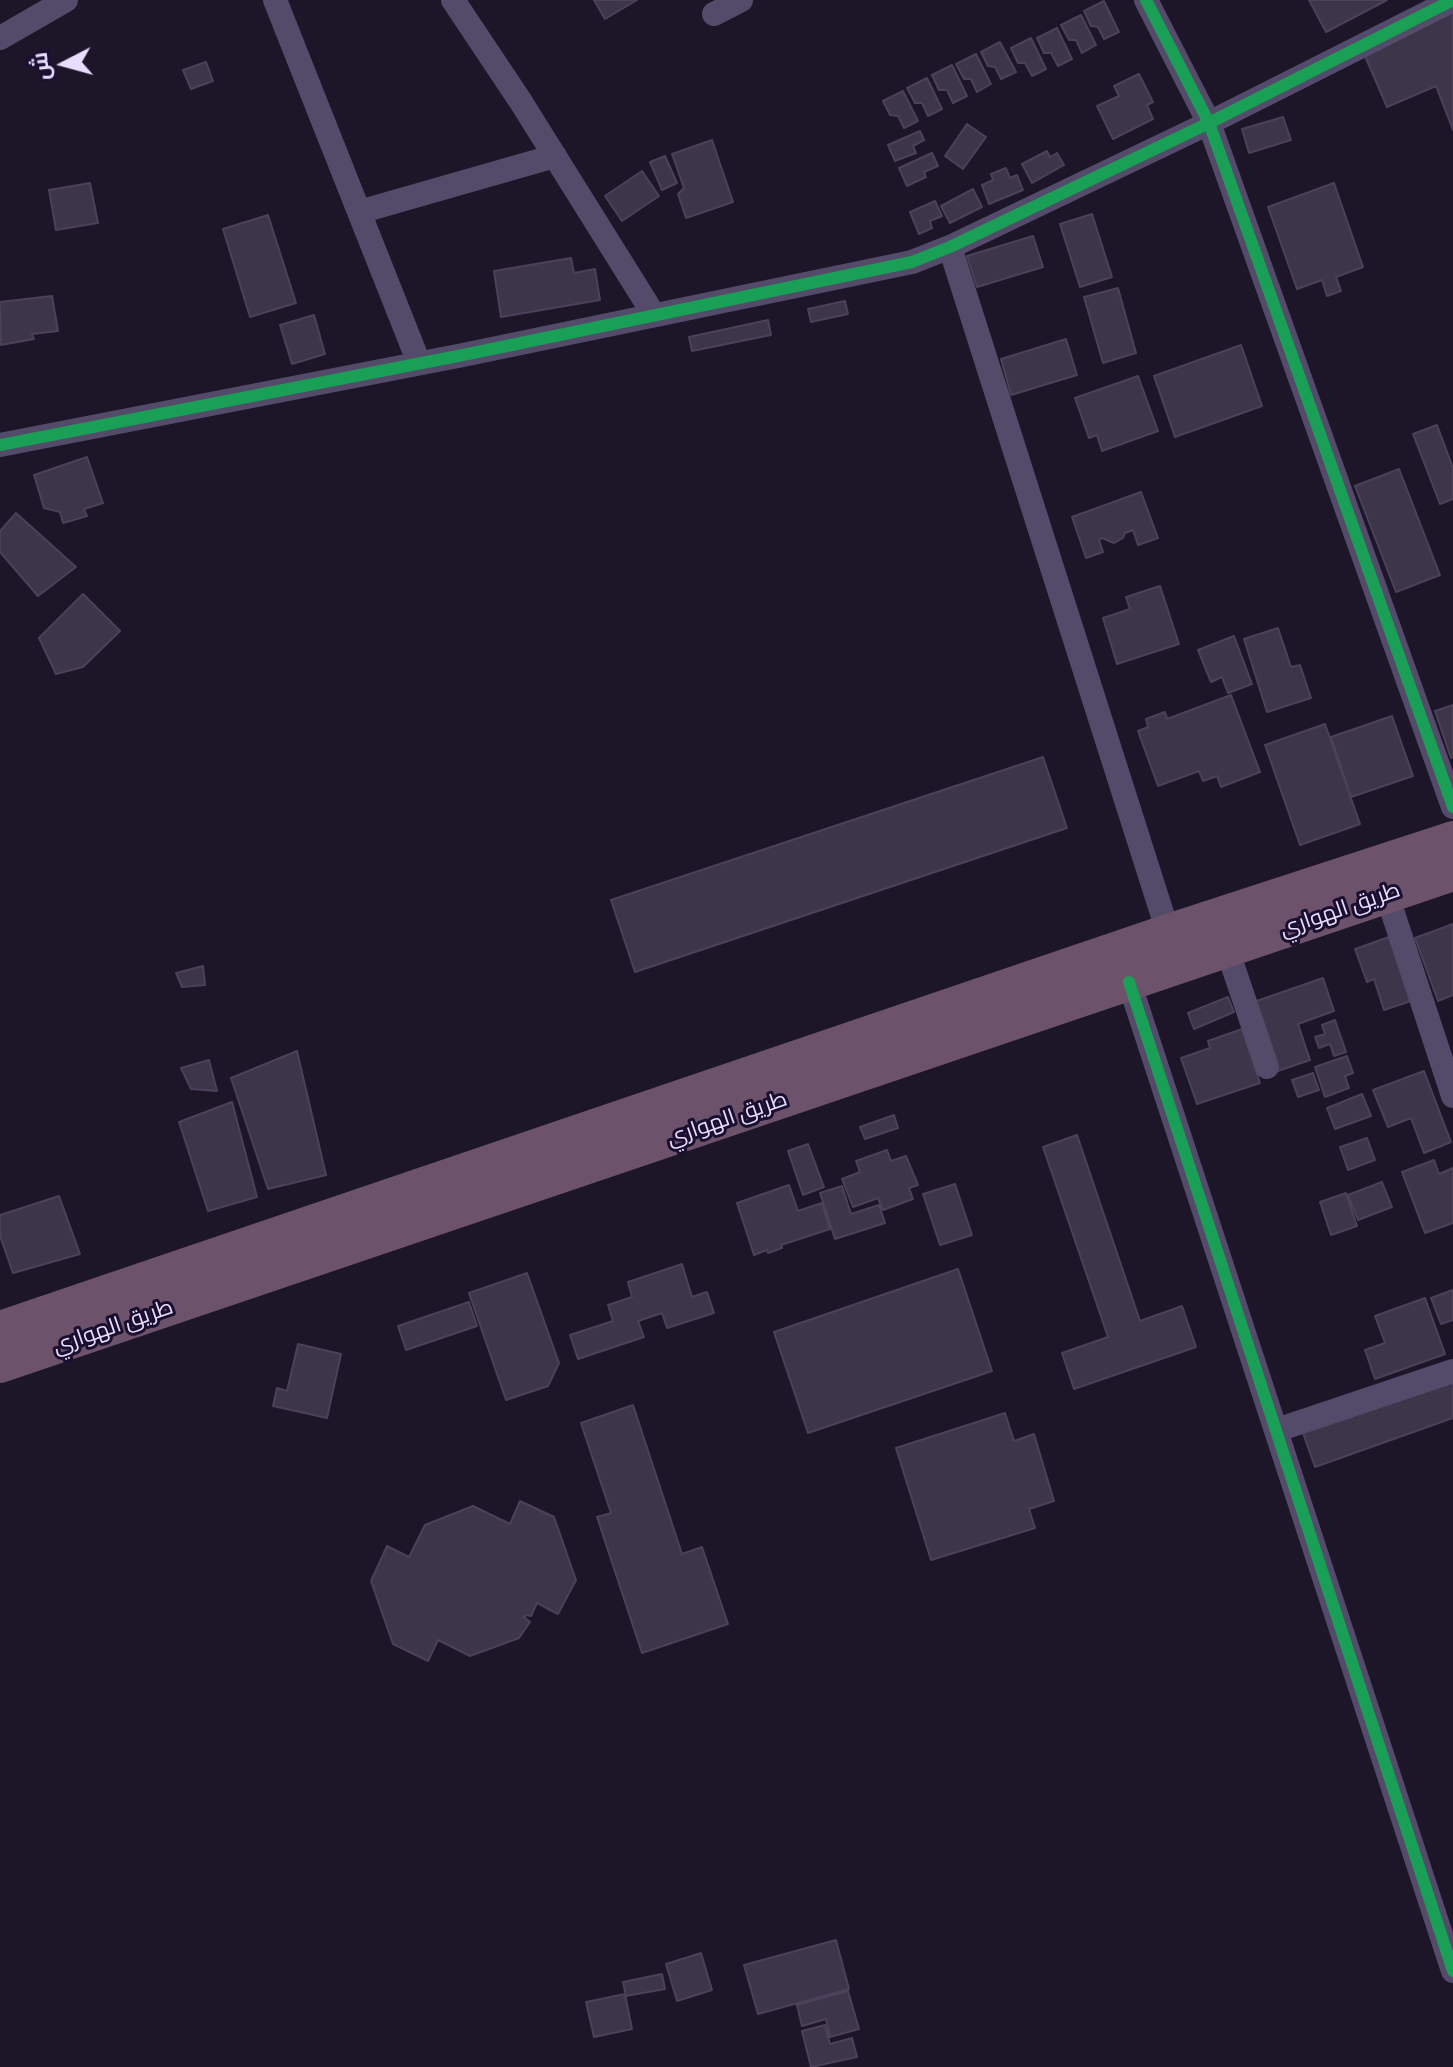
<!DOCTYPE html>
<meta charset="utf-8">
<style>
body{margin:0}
#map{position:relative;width:1453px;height:2067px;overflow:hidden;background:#1d1628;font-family:"PT Sans Narrow",Cairo,sans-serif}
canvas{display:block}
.north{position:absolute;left:24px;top:24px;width:80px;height:80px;-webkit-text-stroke:6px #1b0f2f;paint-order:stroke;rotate:264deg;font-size:22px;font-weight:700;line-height:32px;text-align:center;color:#e8ddff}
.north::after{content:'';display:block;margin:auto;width:28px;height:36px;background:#e8ddff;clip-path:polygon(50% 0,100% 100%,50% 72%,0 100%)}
</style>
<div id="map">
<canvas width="1453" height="2067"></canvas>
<div class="north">ش</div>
</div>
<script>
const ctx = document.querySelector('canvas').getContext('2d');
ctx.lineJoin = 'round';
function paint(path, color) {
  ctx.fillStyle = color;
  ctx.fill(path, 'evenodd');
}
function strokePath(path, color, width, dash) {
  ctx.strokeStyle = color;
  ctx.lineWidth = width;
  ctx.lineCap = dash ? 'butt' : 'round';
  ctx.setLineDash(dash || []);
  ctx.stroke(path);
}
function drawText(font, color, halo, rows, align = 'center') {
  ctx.font = font + ' "PT Sans Narrow",Cairo,sans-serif';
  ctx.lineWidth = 6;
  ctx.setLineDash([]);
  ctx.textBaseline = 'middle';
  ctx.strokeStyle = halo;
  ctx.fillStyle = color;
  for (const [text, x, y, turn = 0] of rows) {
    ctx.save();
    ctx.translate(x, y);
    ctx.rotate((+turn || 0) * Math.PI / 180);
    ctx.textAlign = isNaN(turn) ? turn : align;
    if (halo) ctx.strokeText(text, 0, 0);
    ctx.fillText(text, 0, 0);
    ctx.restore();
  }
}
const building = new Path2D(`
 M594 0H637L605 19Z
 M1309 0H1387L1326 32Z
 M1104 1 1119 32 1104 39 1098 27 1091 26 1084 11Z
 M1453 12V130L1436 86 1387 107 1365 56Z
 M1081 15 1096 45 1082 53 1076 40H1069L1061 25Z
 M1057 28 1072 59 1058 66 1051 53H1044L1037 38Z
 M1031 38 1046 69 1032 76 1025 63H1018L1011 48Z
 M1000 42 1016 72 1001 79 995 67 988 66 981 52Z
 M976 54 991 84 977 92 971 79H964L956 64Z
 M206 62 213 81 191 89 183 70Z
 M952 65 967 96 953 103 947 90H939L932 75Z
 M1139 74 1153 102 1147 105 1153 119 1113 139 1097 106 1119 96 1114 86Z
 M927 78 942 109 928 116 922 103H915L907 88Z
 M903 91 918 121 904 128 898 116 890 115 883 101Z
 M1283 117 1291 140 1249 153 1242 129Z
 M967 124 986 137 963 169 945 156Z
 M920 131 924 140 913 146 916 153 895 161 888 145Z
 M712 140 733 202 686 218 678 194 684 188 672 154Z
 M1047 151 1050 157 1057 153 1064 165 1032 183 1022 164Z
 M932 153 938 166 924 172 926 177 907 186 899 168Z
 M665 156 677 183 662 190 650 162Z
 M1006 168 1010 178 1017 175 1023 190 989 204 982 185 993 180 991 174Z
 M642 171 659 196 622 221 605 196Z
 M90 183 98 223 56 230 49 190Z
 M1334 183 1363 267 1336 277 1341 291 1327 296 1322 280 1297 289 1268 207Z
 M973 189 982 207 950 223 941 206Z
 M935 201 942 216 930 221 932 228 919 234 910 212Z
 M1092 214 1112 277 1080 287 1060 224Z
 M268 215 296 303 250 317 223 229Z
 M1033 236 1043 267 977 287 967 256Z
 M571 258 574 273 595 269 600 300 501 317 494 271Z
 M1118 288 1136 353 1103 363 1084 297Z
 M52 296 58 331 32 334 34 339 1 345 0 302Z
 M845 301 848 314 811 322 808 309Z
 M314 315 325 354 292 364 280 325Z
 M768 320 771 335 692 351 689 337Z
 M1066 339 1077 375 1011 395 1001 359Z
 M1241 345 1262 406 1175 437 1154 376Z
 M1138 376 1158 431 1102 451 1097 435 1089 438 1075 398Z
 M1437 425 1453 468V499L1440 504 1413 434Z
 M87 457 103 503 84 509 87 516 63 523 60 512 44 508 34 475Z
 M1399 469 1440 575 1396 592 1355 486Z
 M1141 492 1158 538 1138 545 1133 530 1125 533 1123 538 1114 543 1102 538 1099 540 1103 552 1086 558 1072 517Z
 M16 513 76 567 38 596 0 552V531Z
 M1160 586 1179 644 1117 664 1103 618 1130 609 1126 597Z
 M83 594 120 631 83 667 56 674 39 638Z
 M1278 628 1291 667 1300 665 1311 698 1267 712 1244 639Z
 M1234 636 1252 684 1228 693 1222 677 1211 682 1198 650Z
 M1231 695 1260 772 1221 787 1217 776 1203 781 1199 771 1158 786 1138 731 1148 727 1146 719 1165 712 1167 719Z
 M1453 705V757L1451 758 1435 711Z
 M1392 716 1413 776 1351 797 1331 737Z
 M1325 724 1360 824 1300 845 1265 745Z
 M1043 757 1067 828 635 972 611 900Z
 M1453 924V995L1438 1001 1415 938Z
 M1389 937 1411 1001 1384 1010 1374 979 1367 982 1355 949Z
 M203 966 205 985 182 987 176 973Z
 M1323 978 1334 1011 1298 1024 1310 1060 1272 1073 1248 1004Z
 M1228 997 1234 1012 1194 1029 1188 1013Z
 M1335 1020 1346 1052 1334 1056 1330 1044 1319 1048 1315 1037 1325 1034 1322 1025Z
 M1242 1029 1260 1083 1197 1104 1181 1058 1210 1048 1208 1041Z
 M297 1051 326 1175 268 1189 231 1078Z
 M1347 1056 1353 1073 1345 1076 1349 1088 1325 1097 1315 1067Z
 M209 1060 217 1091 191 1089 181 1068Z
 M1424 1071 1451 1142 1424 1153 1411 1118 1388 1127 1373 1090Z
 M1313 1073 1319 1090 1298 1097 1292 1080Z
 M1362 1094 1371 1116 1335 1129 1327 1108Z
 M232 1102 257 1197 208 1211 179 1122Z
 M894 1115 898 1128 865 1139 860 1127Z
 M1077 1135 1140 1321 1182 1306 1196 1347 1074 1389 1062 1353 1108 1337 1043 1147Z
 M1367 1138 1375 1160 1348 1170 1340 1147Z
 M808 1144 824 1187 803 1195 788 1151Z
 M887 1150 891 1161 906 1156 918 1185 909 1188 913 1199 883 1210 878 1198 853 1207 842 1179 860 1172 856 1161Z
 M1434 1160 1439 1174 1453 1168V1223L1425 1233 1402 1172Z
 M1382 1182 1392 1207 1358 1220 1348 1195Z
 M955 1184 972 1235 940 1245 923 1194Z
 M789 1185 798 1211 822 1203 830 1229 781 1245 782 1248 768 1253 767 1250 754 1255 737 1203Z
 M842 1186 851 1214 879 1205 885 1223 835 1239 820 1193Z
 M1346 1193 1357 1226 1331 1235 1320 1202Z
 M59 1196 80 1254 13 1273 0 1236V1215Z
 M682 1264 692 1297 707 1292 714 1313 667 1328 662 1313 638 1321 644 1337 578 1359 570 1335 613 1321 608 1305 632 1297 628 1282Z
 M958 1269 992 1371 808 1433 774 1332Z
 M527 1273 559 1363 548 1386 506 1400 469 1293Z
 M1453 1290V1320L1441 1324 1431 1298Z
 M1425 1298 1445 1354 1375 1379 1365 1350 1385 1343 1375 1316Z
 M469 1302 477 1326 406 1350 398 1326Z
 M298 1344 341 1354 327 1418 273 1406 277 1388 287 1391Z
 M1453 1379V1418L1315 1467 1303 1433Z
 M633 1405 682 1554 702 1547 728 1624 642 1653 597 1517 611 1513 581 1423Z
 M1005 1413 1014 1441 1034 1434 1054 1501 1029 1509 1035 1528 931 1560 896 1448Z
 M520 1501 554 1517 576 1580 558 1614 537 1603 531 1616 526 1615 524 1617 530 1622 519 1638 470 1656 438 1640 428 1661 393 1644 371 1581 387 1546 409 1557 425 1525 473 1506 510 1524Z
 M836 1940 849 1989 758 2014 744 1965Z
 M701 1953 712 1990 677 2001 666 1964Z
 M662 1974 665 1989 626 1996 623 1982Z
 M848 1991 859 2029 830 2037 826 2019 802 2026 797 2005Z
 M625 1994 632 2029 594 2037 586 2002Z
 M825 2025 830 2044 852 2038 857 2057 811 2067 802 2031Z`);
paint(building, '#3d3549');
strokePath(building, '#4b415b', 2);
strokePath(new Path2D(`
 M275 0 419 363
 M453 0 521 102 654 315
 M1146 0 1209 123 1453 807
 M714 14 741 0
 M0 38 66 0
 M359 212 555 156
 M950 247 1168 932
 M0 445 463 355 912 262 950 247 1209 123 1453 0
 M1387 895 1453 1096
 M1227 949 1267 1067
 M1129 982 1453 1971
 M1277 1430 1453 1371`), '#534b69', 24);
strokePath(new Path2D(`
 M0 1329 1168 932 1453 839
 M0 1365 1453 873`), '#6c526b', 36);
strokePath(new Path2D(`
 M1146 0 1209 123 1453 807
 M0 445 463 355 912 262 950 247 1209 123 1453 0
 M1129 982 1453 1971`), '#1a9f57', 12);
drawText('22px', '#e8ddff', '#1b0f2f', [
 ["طريق الهواري",1340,910,-19],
 ["طريق الهواري",727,1119,-19],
 ["طريق الهواري",113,1327,-19]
]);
</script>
